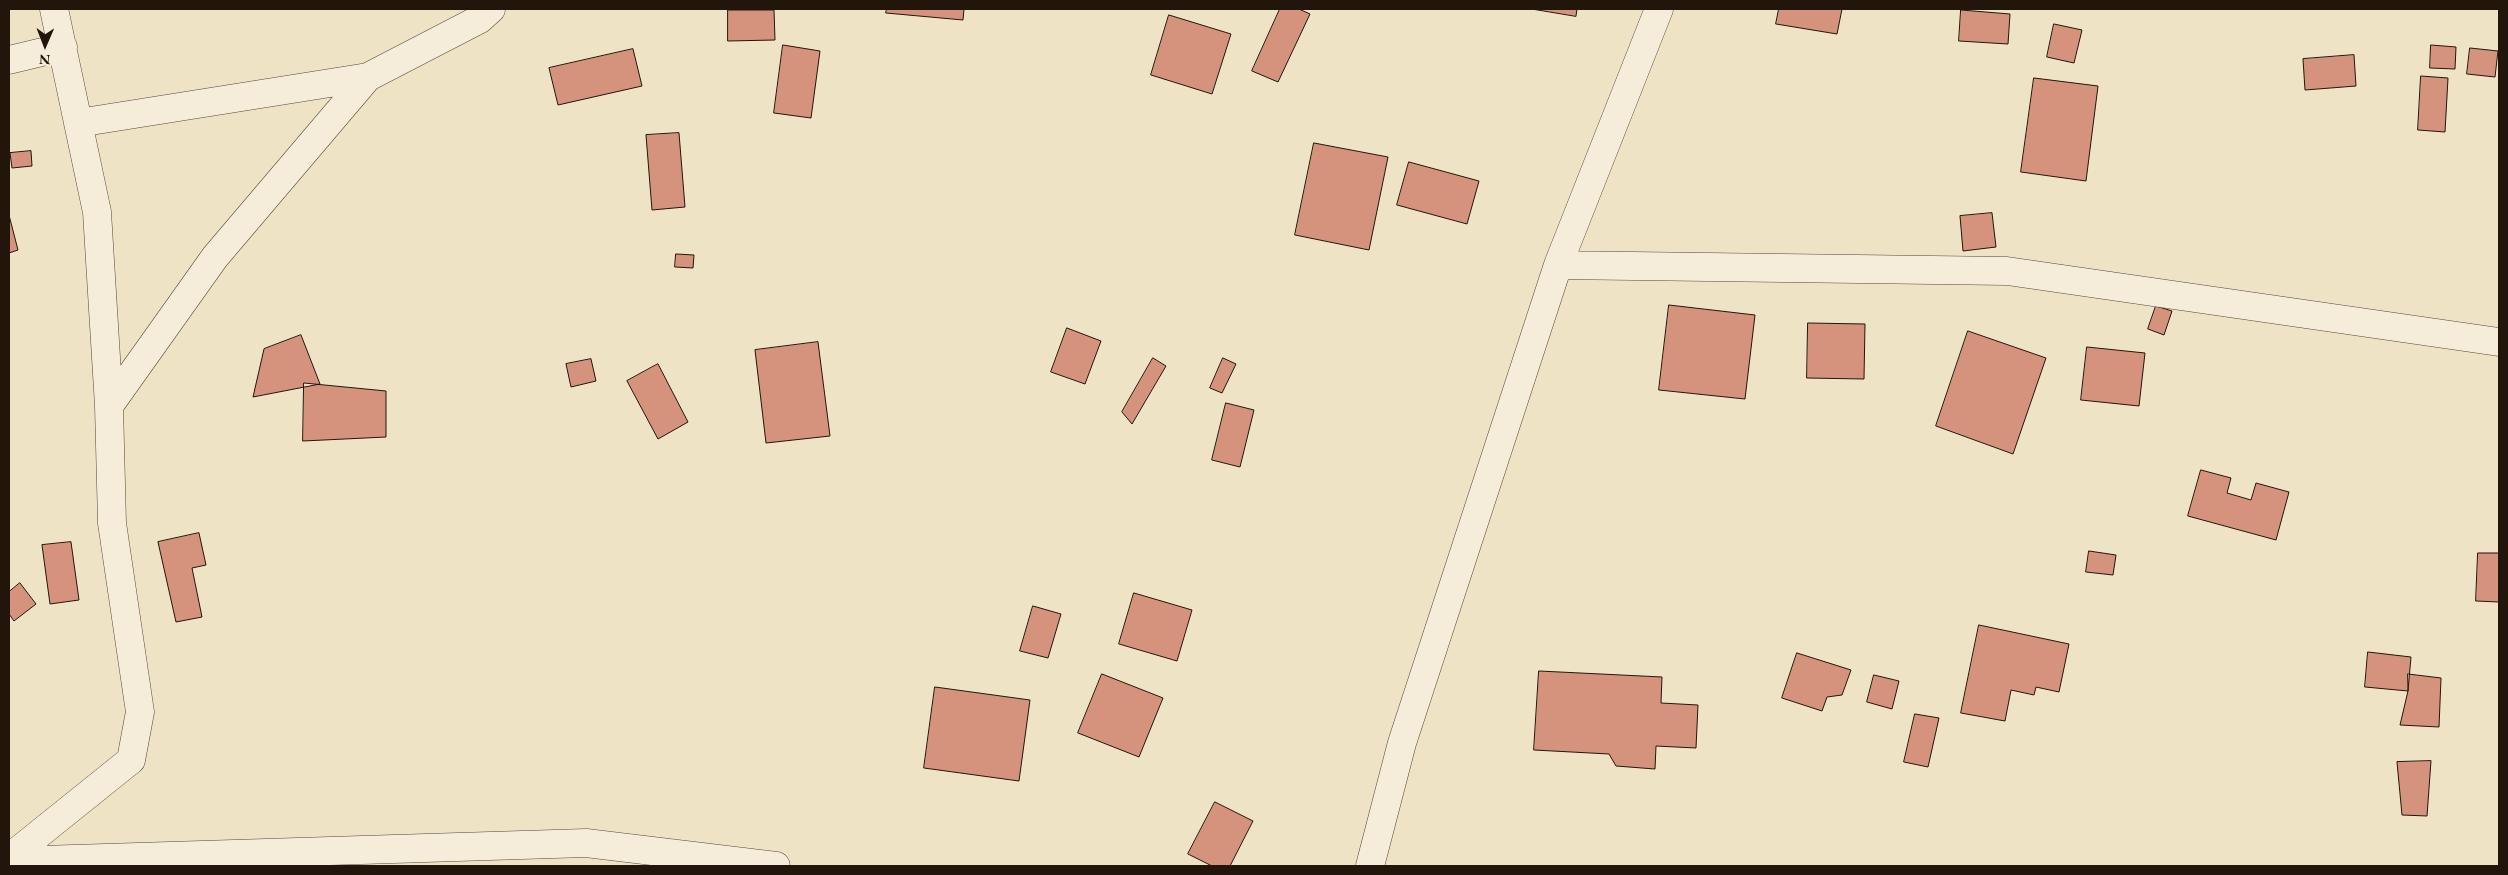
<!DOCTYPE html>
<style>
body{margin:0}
#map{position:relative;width:2508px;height:875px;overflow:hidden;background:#efe3c5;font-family:"EB Garamond",serif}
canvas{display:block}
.frame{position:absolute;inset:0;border:10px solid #22150b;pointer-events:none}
.north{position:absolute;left:20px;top:20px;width:50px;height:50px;-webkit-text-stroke:4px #f5edd9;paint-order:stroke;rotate:181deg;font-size:14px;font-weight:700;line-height:20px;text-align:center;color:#22150b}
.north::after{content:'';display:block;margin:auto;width:18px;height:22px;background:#22150b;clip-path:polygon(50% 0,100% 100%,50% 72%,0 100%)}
</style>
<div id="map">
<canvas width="2508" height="875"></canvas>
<div class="frame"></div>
<div class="north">N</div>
</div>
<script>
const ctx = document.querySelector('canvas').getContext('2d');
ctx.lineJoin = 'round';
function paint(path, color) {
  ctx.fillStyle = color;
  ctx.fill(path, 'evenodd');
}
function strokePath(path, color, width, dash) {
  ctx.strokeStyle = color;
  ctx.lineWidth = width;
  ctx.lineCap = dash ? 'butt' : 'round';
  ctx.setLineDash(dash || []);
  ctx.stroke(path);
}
const building = new Path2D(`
 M887 9H964L963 20 886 13Z
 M1280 9H1299L1310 14 1278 82 1252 71Z
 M1532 9H1577L1576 16Z
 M1779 9H1842L1837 34 1776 24Z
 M728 10H774L775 40 728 41Z
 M1961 10 2010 14 2008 44 1959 41Z
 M1169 15 1231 34 1212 94 1151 75Z
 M2054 24 2082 30 2074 63 2047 57Z
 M783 45 820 51 811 118 774 113Z
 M2431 45 2456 47 2455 69 2430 68Z
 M2470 48 2498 51 2495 77 2467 74Z
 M633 49 642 86 558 105 549 68Z
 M2354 55 2356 86 2305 90 2303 59Z
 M2421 76 2448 78 2445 132 2418 130Z
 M2034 78 2098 86 2086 181 2021 172Z
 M679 133 685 207 652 210 646 135Z
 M1314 143 1388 157 1369 250 1295 235Z
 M31 151 32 166 12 168 10 153Z
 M1409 162 1479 181 1467 224 1397 205Z
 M1992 213 1996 247 1963 251 1960 216Z
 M9 215 18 250 9 253Z
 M676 254 694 255 693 268 675 267Z
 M1669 305 1755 315 1745 399 1659 390Z
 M2156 306 2172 311 2164 335 2148 329Z
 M1808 323 1865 324 1864 379 1807 378Z
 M1067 328 1101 341 1085 384 1051 372Z
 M1968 331 2046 358 2013 454 1936 426Z
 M301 335 320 384 253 397 264 349Z
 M818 342 830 436 766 443 755 350Z
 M2087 347 2145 353 2139 406 2081 400Z
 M1153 358 1166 366 1132 424 1122 412Z
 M1223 358 1236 364 1222 393 1210 388Z
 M591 359 596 381 571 387 566 364Z
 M658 364 688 422 658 439 627 381Z
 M304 383 386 391V437L303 441Z
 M1226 403 1254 410 1240 467 1212 460Z
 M2201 470 2231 478 2227 493 2251 500 2256 483 2289 492 2276 540 2188 516Z
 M199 533 206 565 192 568 202 617 176 622 158 542Z
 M71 542 79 600 50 604 42 545Z
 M2089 551 2116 555 2113 575 2086 572Z
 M2478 553H2499V602L2476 601Z
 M20 583 36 604 14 621 9 614V592Z
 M1134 593 1192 610 1177 661 1119 644Z
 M1033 606 1061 614 1048 658 1020 651Z
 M1979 625 2069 644 2059 692 2036 687 2034 695 2011 690 2005 721 1961 713Z
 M2368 652 2411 657 2408 691 2365 687Z
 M1797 653 1851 670 1842 695 1827 697 1822 711 1782 698Z
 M1539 671 1662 677 1661 703 1698 705 1696 748 1656 746 1655 769 1616 766 1609 754 1534 750Z
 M1102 674 1163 698 1139 757 1078 733Z
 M2408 674 2441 678 2439 727 2400 725 2408 691Z
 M1874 675 1899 681 1892 709 1867 702Z
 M935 687 1030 700 1019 781 924 768Z
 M1915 714 1939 718 1928 767 1904 762Z
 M2431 761 2427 816 2402 815 2397 762Z
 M1215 802 1253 821 1230 866H1212L1188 854Z`);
paint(building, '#d5937d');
strokePath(building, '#22150b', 1);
const minor = new Path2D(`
 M9 60 63 47
 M78 123 368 77 480 19 491 9
 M1558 265 2007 271 2499 342
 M109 406 215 257 368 77
 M9 858 131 760 140 712 112 523 109 406 97 212 54 9
 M9 861 586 843 776 866
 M1370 866 1402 743 1558 265 1659 9`);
strokePath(minor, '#55483a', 29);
strokePath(minor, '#f5edd9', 28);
</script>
